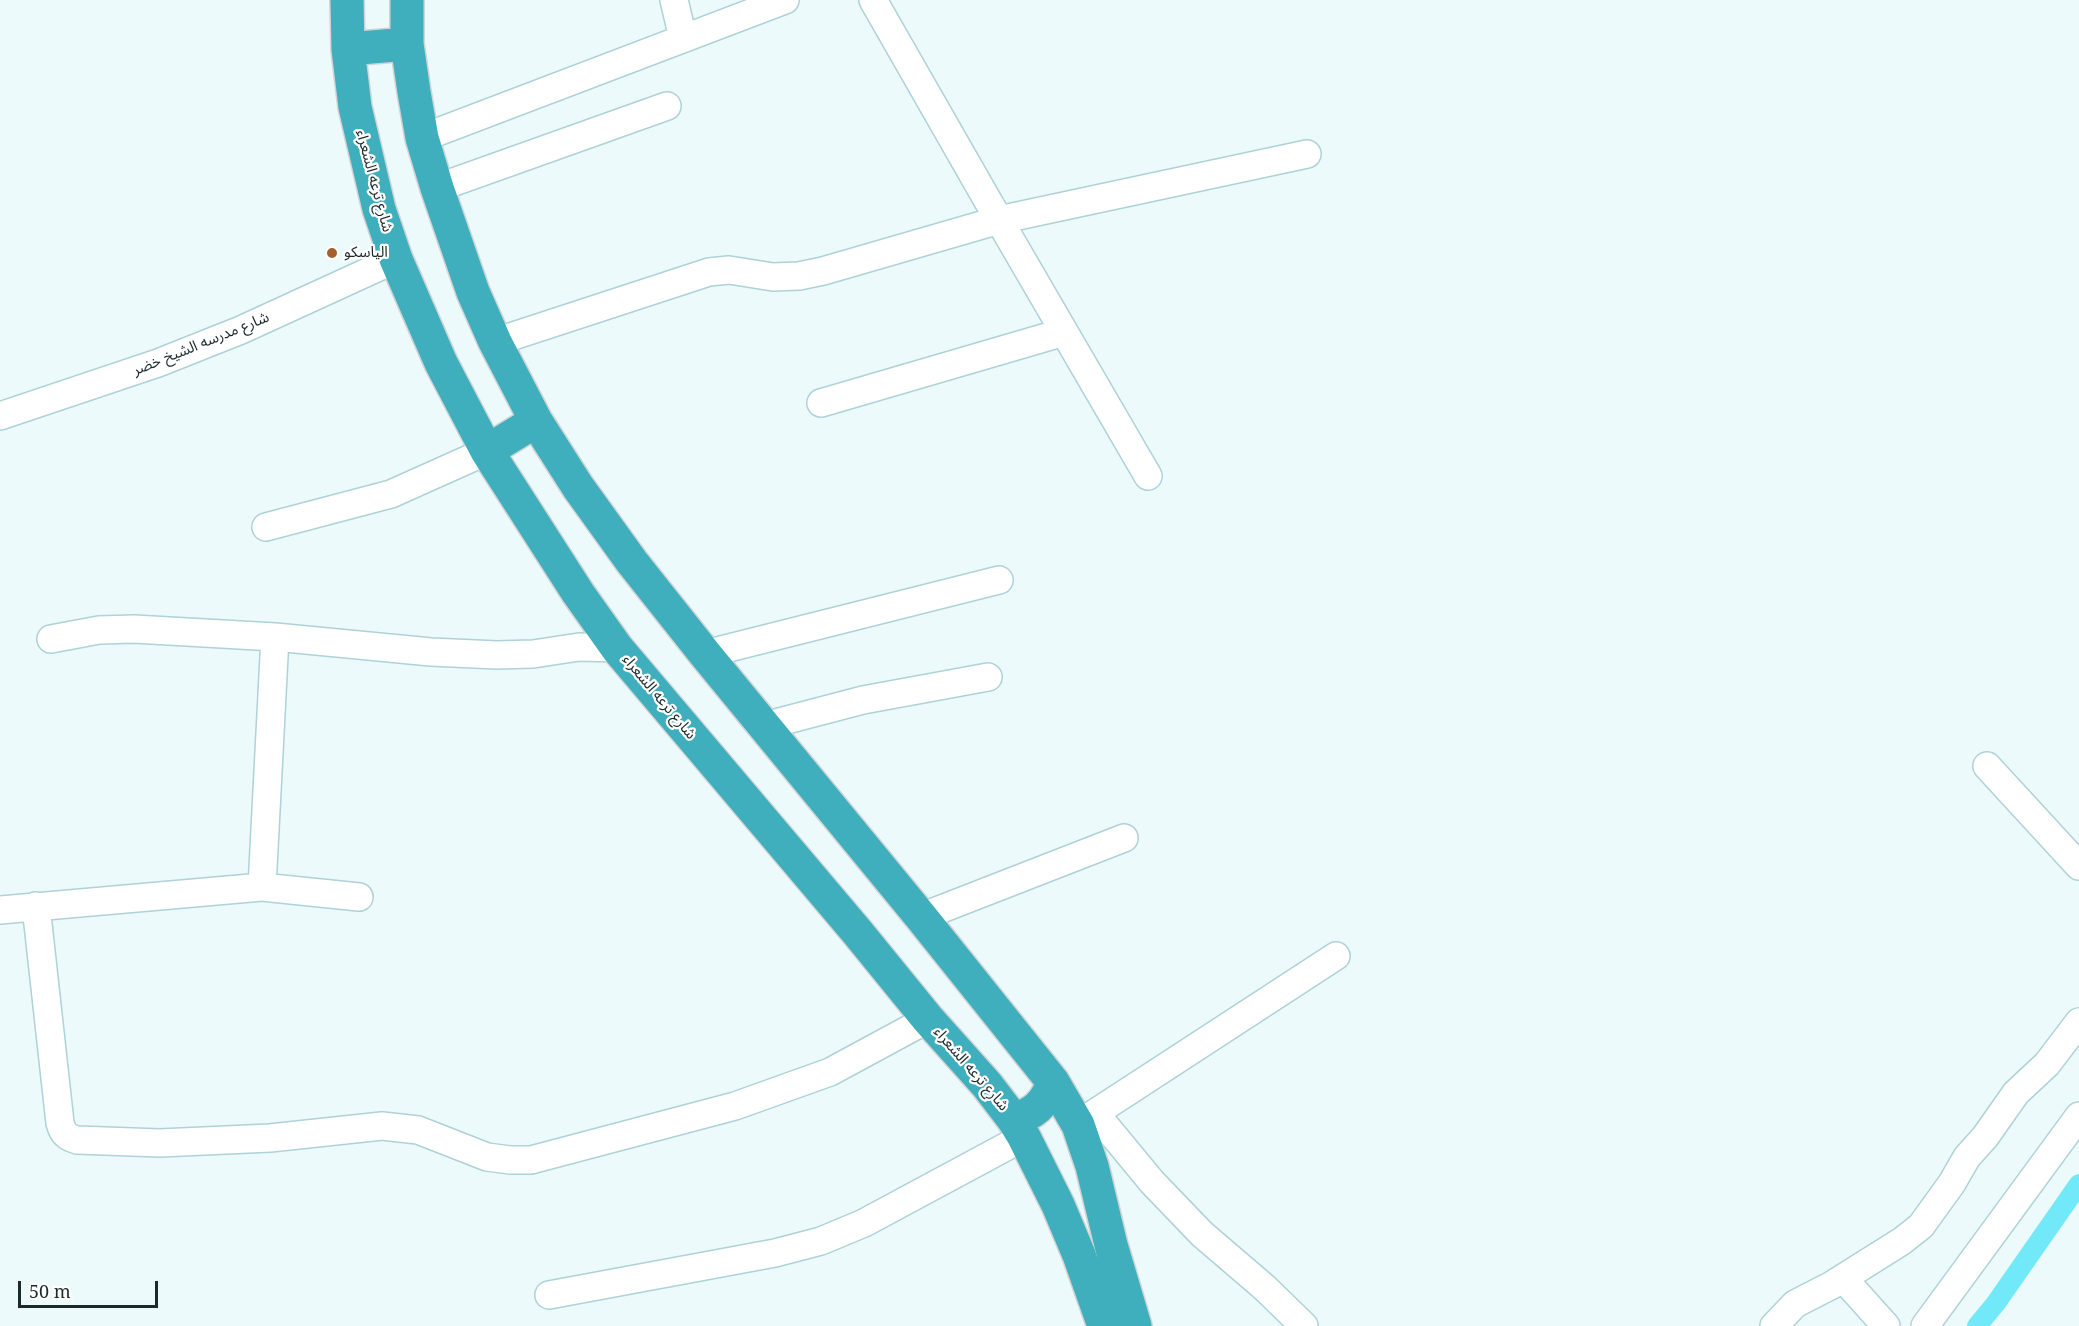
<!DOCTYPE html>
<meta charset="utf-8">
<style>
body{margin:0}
#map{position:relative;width:2079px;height:1326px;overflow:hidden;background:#ecfafc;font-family:"Noto Serif",serif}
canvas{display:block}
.scale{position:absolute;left:18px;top:1281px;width:140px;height:27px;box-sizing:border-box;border:3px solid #1b292b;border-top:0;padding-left:8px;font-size:18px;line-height:21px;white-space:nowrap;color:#1b292b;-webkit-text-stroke:4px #fff;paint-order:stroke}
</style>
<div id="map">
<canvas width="2079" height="1326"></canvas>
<div class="scale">50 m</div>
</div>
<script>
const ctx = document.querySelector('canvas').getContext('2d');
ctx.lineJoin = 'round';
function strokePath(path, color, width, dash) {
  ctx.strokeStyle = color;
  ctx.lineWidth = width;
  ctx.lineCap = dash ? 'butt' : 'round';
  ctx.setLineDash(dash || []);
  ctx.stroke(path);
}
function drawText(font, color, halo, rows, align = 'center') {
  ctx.font = font + ' "Noto Serif","Noto Sans Arabic",serif';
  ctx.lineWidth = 4.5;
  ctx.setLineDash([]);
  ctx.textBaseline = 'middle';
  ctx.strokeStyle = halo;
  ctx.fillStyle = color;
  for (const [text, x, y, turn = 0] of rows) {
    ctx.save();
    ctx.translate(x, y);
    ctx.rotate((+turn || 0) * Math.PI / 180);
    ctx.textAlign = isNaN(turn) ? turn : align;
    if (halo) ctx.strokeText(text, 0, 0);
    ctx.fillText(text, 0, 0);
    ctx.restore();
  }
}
strokePath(new Path2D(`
 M1977 1326 1996 1303 2079 1184`), '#72e9f8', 20);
const minor = new Path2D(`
 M674 0 683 38
 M873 0 988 201 1148 476
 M422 138 785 0
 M437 188 667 106
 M495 342 709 272 729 270 773 277 799 276 823 271 999 220 1307 154
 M821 403 1064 332
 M0 416 158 363 241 330 396 259
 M266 527 391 494 487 451
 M51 639 99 630 134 629 275 637 431 652 497 655 533 654 579 647 617 648
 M705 654 999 580
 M764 726 863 700 988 677
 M1987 766 2079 866
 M262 887 275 637
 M36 906 60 1123C63 1134 67 1137 77 1140L160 1143 270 1138 382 1126 418 1130 487 1157 510 1160H531L735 1106 830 1072 928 1019
 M0 910 262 887 359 897
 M921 917 1124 838
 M1095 1113 1336 956
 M1078 1125 1095 1113 1152 1182 1202 1234 1265 1288 1304 1326
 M1843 1278 1886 1326
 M549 1295 775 1253 821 1241 864 1223 1024 1137
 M1774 1326 1795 1304 1832 1285 1902 1241 1921 1226 1952 1183 1967 1157 1985 1137 2016 1093 2047 1064 2079 1022
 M1925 1326 2079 1116`);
const highway = new Path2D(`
 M347 0 348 49 355 107 379 209 396 259 441 363 487 451 578 593 617 648 858 933 928 1019 987 1085 1013 1119 1024 1137 1058 1205 1079 1255 1104 1326
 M407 0V44L414 92 422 138 437 188 473 292 495 342 536 421 578 487 632 562 705 654 921 917 1053 1082 1078 1125 1092 1166 1111 1245 1135 1326
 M348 49 407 44
 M487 451 536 421
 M1013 1119C1034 1115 1046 1103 1053 1082`);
strokePath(minor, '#aed2d7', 30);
strokePath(highway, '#d1d4d5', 36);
strokePath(minor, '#fff', 27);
strokePath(highway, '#40afbd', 33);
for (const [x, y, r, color] of [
 [332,253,6,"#a3612d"]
]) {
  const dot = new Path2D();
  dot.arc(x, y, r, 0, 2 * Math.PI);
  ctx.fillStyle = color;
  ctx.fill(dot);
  strokePath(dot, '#fff', 2);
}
drawText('15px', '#1b292b', '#fff', [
 ["شارع ترعه الشعراء",374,181,75],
 ["شارع مدرسه الشيخ خضر",201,344,-22],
 ["شارع ترعه الشعراء",659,697,50],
 ["شارع ترعه الشعراء",971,1069,49]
]);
drawText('15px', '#1b292b', '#fff', [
 ["الياسكو",344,253]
], 'left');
</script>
